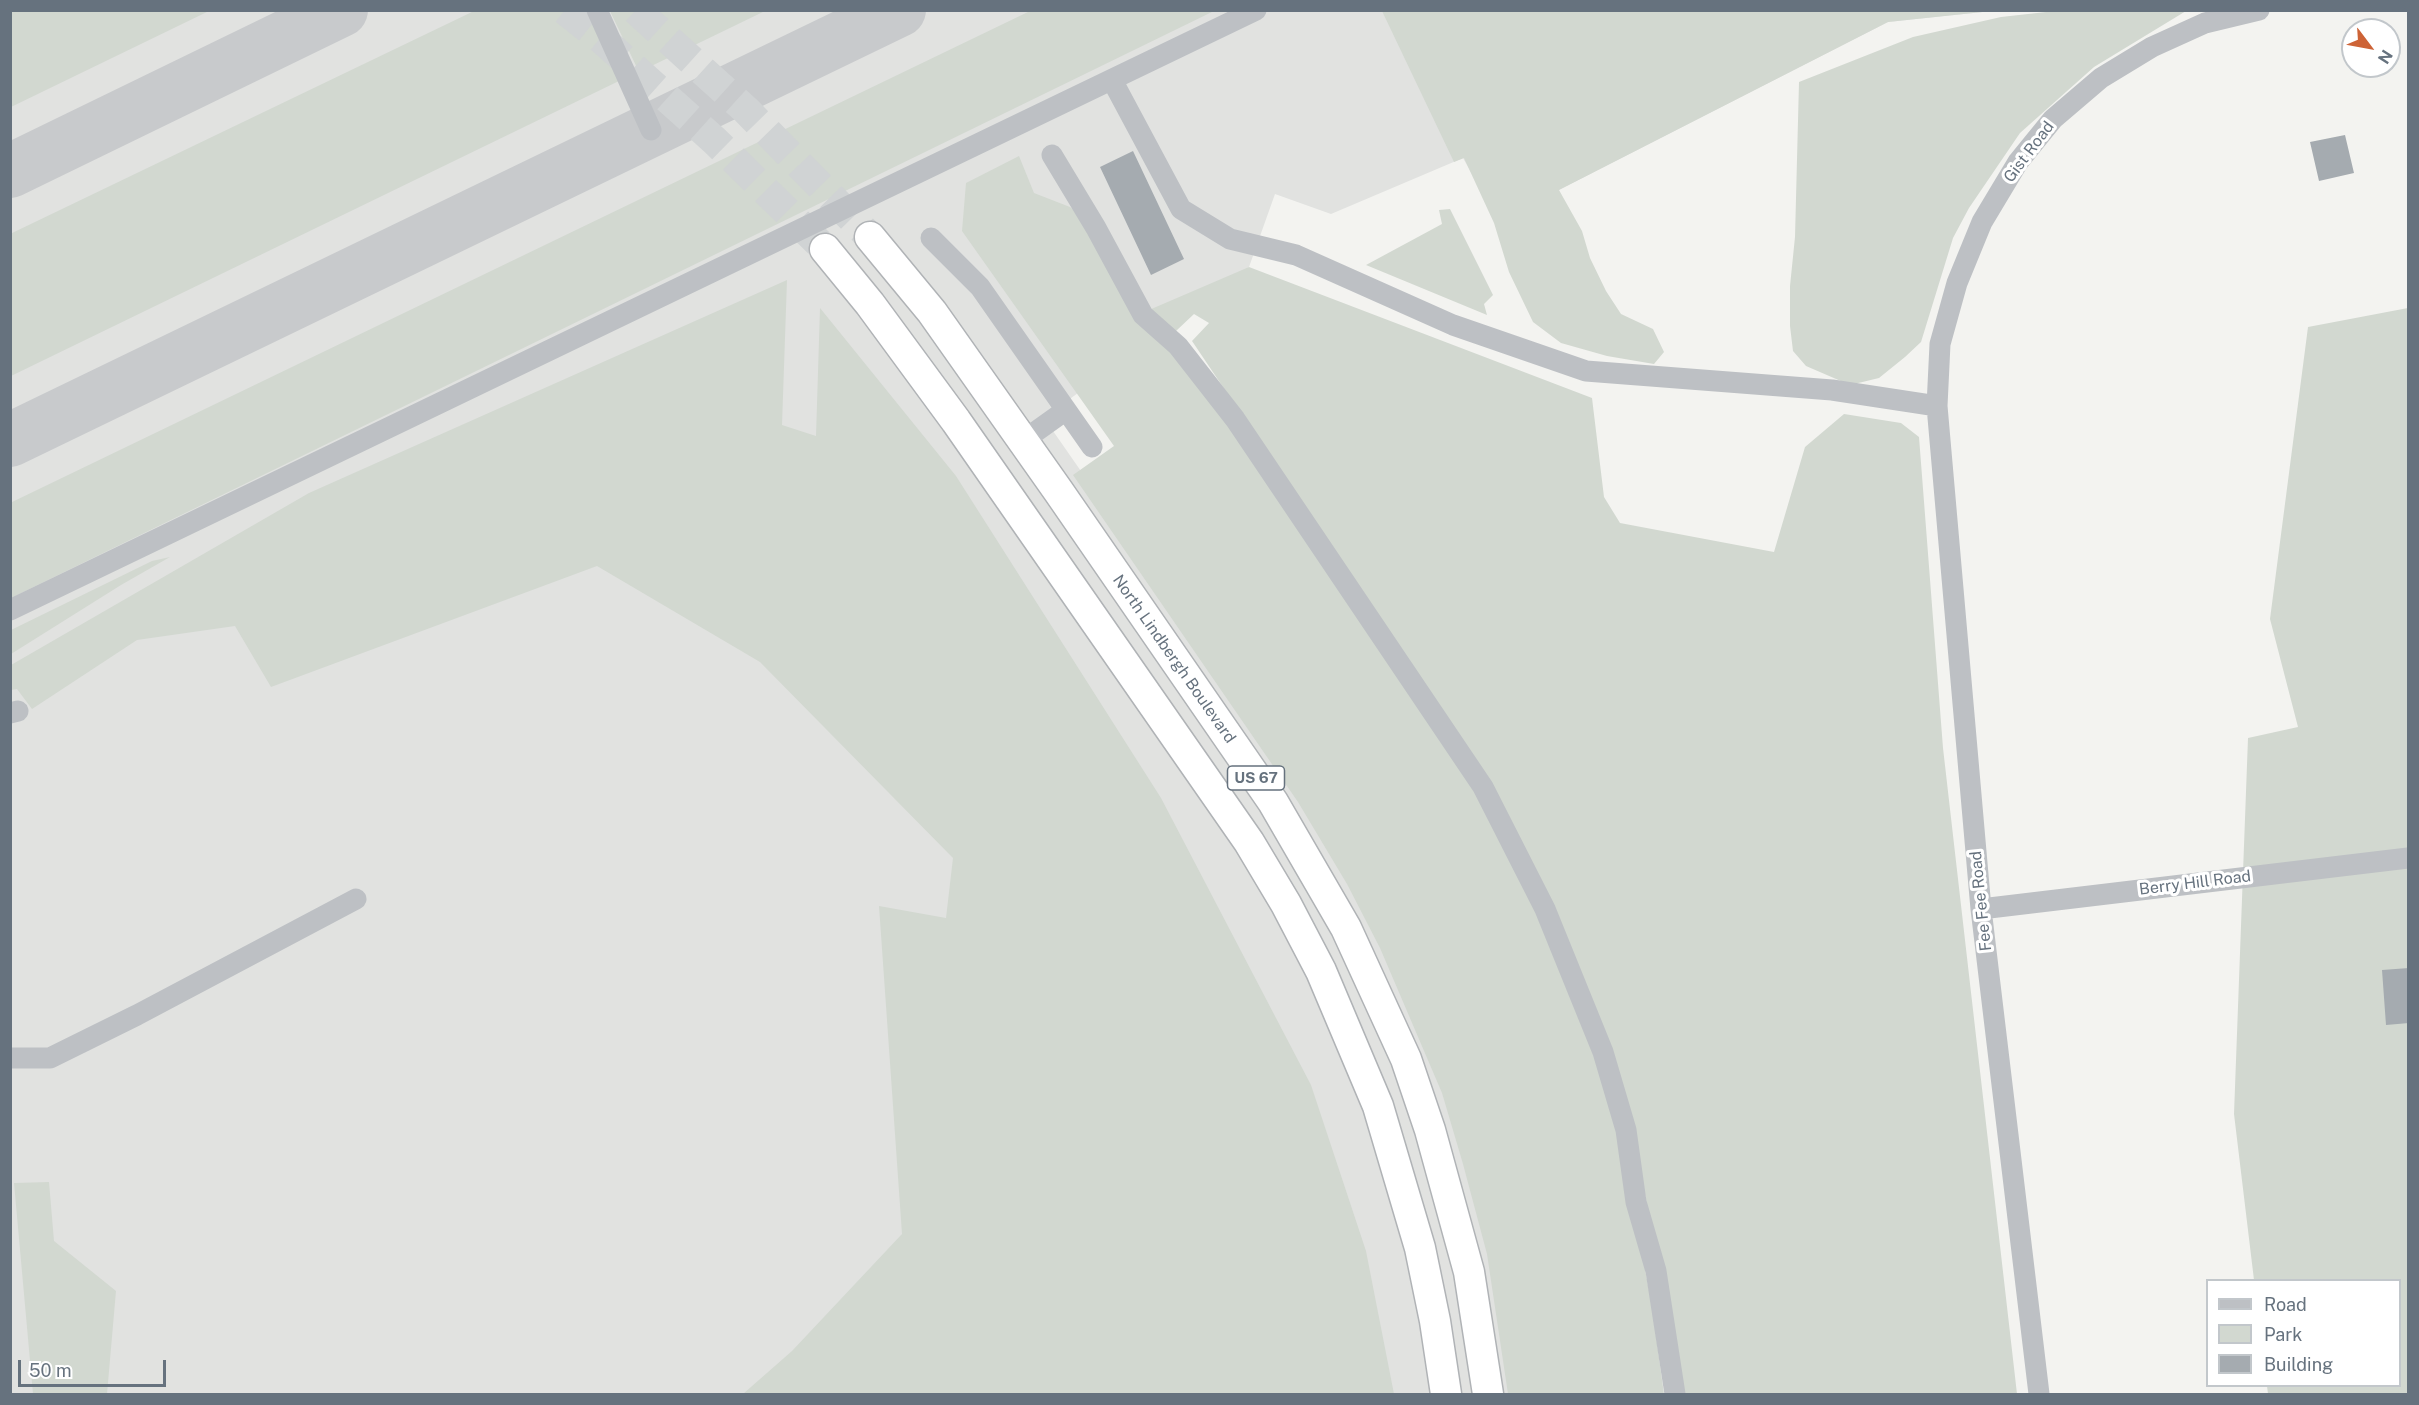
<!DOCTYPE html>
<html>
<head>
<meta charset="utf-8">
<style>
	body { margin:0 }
	#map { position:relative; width:2419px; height:1405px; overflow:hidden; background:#f3f3f0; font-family:"Public Sans",sans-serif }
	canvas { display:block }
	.frame { position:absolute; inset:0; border:12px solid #66727e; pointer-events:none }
	.legend { position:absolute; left:2206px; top:1279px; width:195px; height:108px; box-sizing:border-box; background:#fff; border:2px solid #c2c7cb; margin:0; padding:8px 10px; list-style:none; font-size:18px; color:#66727e }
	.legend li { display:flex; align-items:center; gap:12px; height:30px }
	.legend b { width:30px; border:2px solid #c2c7cb }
	.north { position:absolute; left:2341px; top:18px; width:60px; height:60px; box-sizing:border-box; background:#fff; border:2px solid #c2c7cb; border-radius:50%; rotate:122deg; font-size:16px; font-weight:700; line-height:24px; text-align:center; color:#66727e }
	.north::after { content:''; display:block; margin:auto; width:21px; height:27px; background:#cd6336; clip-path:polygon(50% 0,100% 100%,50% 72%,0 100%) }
	.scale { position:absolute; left:18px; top:1360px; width:148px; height:27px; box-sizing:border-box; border:3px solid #66727e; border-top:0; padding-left:8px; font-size:18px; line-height:21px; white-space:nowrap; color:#66727e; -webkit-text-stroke:4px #fff; paint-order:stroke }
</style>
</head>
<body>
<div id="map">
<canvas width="2419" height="1405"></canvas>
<div class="frame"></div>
<ul class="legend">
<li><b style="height:8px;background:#bdc0c4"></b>Road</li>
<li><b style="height:16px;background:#d2d8d0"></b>Park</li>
<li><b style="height:16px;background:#a5abb0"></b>Building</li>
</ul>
<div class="north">N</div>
<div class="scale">50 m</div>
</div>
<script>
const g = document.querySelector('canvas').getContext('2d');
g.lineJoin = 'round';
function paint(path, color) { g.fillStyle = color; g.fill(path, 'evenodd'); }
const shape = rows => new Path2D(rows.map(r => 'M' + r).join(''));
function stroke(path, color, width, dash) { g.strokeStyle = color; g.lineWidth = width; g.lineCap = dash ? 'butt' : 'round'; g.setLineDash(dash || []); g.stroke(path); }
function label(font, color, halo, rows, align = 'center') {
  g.font = font + ' "Public Sans",sans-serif'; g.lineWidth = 6; g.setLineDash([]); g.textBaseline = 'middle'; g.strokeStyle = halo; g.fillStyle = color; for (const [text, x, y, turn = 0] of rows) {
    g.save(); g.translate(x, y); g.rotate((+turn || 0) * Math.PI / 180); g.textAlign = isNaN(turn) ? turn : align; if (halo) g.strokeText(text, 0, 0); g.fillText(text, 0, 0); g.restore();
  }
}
paint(shape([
	[10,11,1992,11,1888,22,1498,221,1463,158,1331,214,1275,194,1249,267,1044,418,1259,727,1434,1029,1500,1256,1516,1394,11,1394]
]), '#e1e2e0');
paint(shape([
	[11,10,209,10,209,11,11,107],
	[2064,10,2186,11,2094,67,2020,133,1969,208,1953,238,1921,342,1905,357,1879,378,1850,385,1806,366,1793,351,1790,326,1790,286,1795,237,1799,82,1913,37,2001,17],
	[474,11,587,11,621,80,11,376,10,234],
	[610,11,765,11,639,72],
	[1030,11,1214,11,11,598,10,503],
	[1382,11,1992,11,1888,22,1559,190,1582,231,1590,258,1606,291,1621,314,1653,329,1664,352,1654,364,1607,356,1561,343,1533,322,1509,272,1494,223,1464,158,1454,162],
	[1019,156,1034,193,1070,207,1089,224,1456,757,1517,867,1580,1008,1618,1121,1652,1307,1664,1394,1508,1394,1487,1254,1463,1164,1442,1093,1380,948,1347,884,1298,802,1073,475,1114,446,962,231,966,183],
	[1450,209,1493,295,1484,304,1487,315,1366,265,1442,224,1439,210],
	[1249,267,1592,398,1604,497,1620,523,1774,552,1805,447,1844,414,1901,423,1919,437,1943,748,2017,1394,1681,1394,1635,1139,1588,990,1392,638,1192,341,1209,323,1194,314,1176,331,1149,310],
	[787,280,782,425,816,436,820,308,956,476,1161,798,1311,1085,1366,1251,1394,1394,743,1394,792,1351,902,1234,879,906,946,918,953,858,760,662,597,566,271,687,235,626,137,640,32,709,17,689,11,690,11,665,309,493],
	[2408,308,2408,1394,2268,1394,2267,1386,2400,1386,2400,1280,2254,1280,2234,1114,2248,738,2298,727,2270,619,2308,327],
	[170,557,121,585,11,654,11,630,152,561],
	[49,1182,54,1241,116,1291,107,1394,33,1394,14,1183]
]), '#d2d8d0');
stroke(shape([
	[10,171,341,10],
	[10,440,899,10]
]), '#c8cacc', 54);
paint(shape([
	[2345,135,2354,173,2319,181,2310,142],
	[1133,151,1184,259,1151,275,1100,167],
	[2409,968,2409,1023,2386,1025,2382,970]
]), '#a5abb0');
stroke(shape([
	[565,10,605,42,715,141,825,249],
	[636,10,746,110,870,237]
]), '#d0d3d4', 30, [30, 15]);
const highway = shape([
	[870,237,932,312,1059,492,1273,802,1346,928,1406,1059,1430,1130,1469,1272,1488,1394],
	[825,249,870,304,956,421,1249,842,1286,904,1321,971,1378,1106,1420,1248,1435,1321,1446,1394]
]);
stroke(highway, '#b0b3b6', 33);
stroke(shape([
	[597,10,651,130],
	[1112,80,1181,209,1230,239,1296,255,1453,325,1586,371,1832,390,1937,406],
	[1052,155,1096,228,1143,315,1178,346,1235,419,1483,787,1545,909,1603,1052,1626,1130,1636,1202,1656,1271,1675,1394],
	[931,238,980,287,1092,447],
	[1024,440,1066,410],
	[10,610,1256,10],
	[10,713,18,711],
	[1981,909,2408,858],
	[10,1058,50,1058,137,1015,356,899],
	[2039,1394,1981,909,1937,406,1940,344,1957,283,1982,222,2018,162,2053,119,2101,78,2152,47,2205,23,2259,10]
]), '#bdc0c4', 21);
stroke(highway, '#fff', 30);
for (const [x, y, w] of [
	[1256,778,57]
]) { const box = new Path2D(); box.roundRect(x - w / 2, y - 12, w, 24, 4.5); g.fillStyle = '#fff'; g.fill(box); stroke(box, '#66727e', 1.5); }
label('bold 15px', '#66727e', null, [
	["US 67",1256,778]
]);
label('16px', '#66727e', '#fff', [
	["Gist Road",2029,152,-53],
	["North Lindbergh Boulevard",1174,659,55],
	["Berry Hill Road",2195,883,-7],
	["Fee Fee Road",1981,901,-96]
]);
</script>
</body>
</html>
